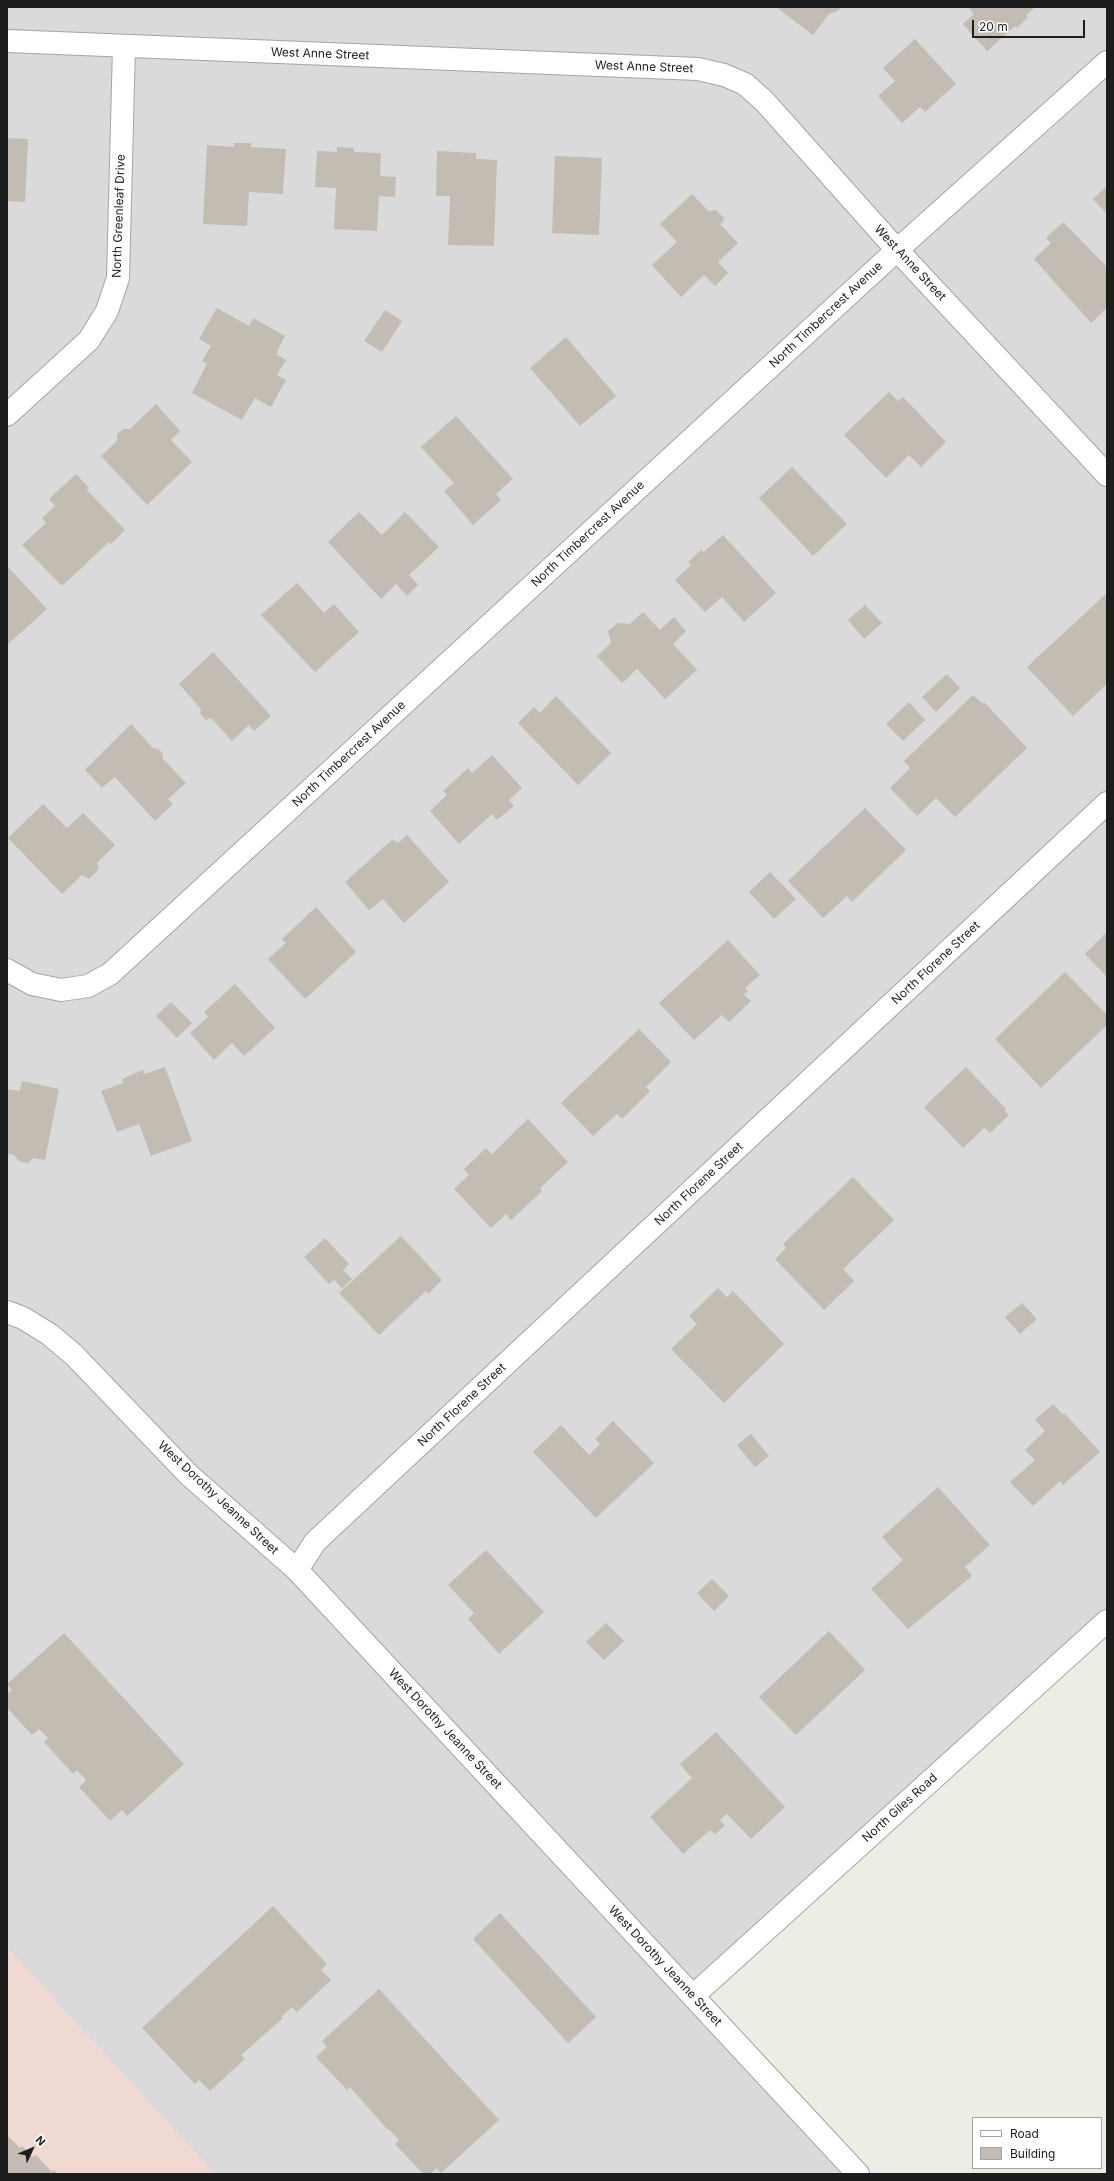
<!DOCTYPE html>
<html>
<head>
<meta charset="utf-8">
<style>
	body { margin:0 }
	#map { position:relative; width:1114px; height:2181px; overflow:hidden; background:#eeede3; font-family:Inter,sans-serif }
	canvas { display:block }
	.frame { position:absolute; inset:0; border:8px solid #1d1d1d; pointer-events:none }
	.legend { position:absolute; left:972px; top:2117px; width:130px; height:52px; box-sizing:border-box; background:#fff; border:1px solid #a5a5a5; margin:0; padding:5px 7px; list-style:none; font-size:12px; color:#1d1d1d }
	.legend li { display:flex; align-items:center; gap:8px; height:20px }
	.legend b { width:20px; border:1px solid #a5a5a5 }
	.north { position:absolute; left:12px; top:2129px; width:40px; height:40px; -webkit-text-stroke:3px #fff; paint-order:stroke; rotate:46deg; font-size:11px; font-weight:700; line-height:16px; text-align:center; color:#1d1d1d }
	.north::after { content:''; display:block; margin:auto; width:14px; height:18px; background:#1d1d1d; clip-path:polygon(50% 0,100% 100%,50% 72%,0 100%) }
	.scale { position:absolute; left:972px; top:20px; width:113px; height:18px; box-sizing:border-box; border:2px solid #1d1d1d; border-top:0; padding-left:5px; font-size:12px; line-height:14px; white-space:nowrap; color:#1d1d1d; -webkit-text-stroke:3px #fff; paint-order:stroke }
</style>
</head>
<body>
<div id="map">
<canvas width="1114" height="2181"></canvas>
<div class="frame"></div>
<ul class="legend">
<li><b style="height:5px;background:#fff"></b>Road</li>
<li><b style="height:11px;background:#c3bcb3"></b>Building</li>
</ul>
<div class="north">N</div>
<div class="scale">20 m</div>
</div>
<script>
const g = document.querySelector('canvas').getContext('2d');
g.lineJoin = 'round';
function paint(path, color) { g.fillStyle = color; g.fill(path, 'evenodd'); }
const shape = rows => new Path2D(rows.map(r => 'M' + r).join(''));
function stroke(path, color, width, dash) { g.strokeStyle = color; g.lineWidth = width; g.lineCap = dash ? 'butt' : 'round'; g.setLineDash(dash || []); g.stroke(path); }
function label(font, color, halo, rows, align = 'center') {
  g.font = font + ' Inter,sans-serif'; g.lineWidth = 4; g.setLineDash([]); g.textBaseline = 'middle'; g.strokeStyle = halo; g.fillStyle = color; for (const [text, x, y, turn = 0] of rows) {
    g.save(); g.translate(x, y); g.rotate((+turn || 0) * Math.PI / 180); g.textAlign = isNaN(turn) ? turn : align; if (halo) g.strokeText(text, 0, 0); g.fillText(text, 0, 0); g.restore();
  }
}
paint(shape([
	[7,7,1107,7,1107,1621,693,1996,858,2174,215,2174,7,1948]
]), '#dbdada');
paint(shape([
	[7,1948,215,2174,7,2174]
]), '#efd9d2');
paint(shape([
	[776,7,841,7,838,11,829,14,813,35],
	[968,7,1033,7,1034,8,1026,15,1028,17,1017,28,1015,26,987,51,963,24,974,14],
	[915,39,956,84,925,112,920,107,902,123,878,96,895,81,883,68],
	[7,138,28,139,25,202,7,201],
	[234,143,251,143,251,147,286,149,283,194,249,192,247,226,203,224,207,145,234,147],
	[337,147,354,148,354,152,381,153,380,176,396,177,395,197,379,196,377,231,334,229,336,188,315,187,317,151,337,152],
	[437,151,476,153,476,159,497,160,494,246,448,245,450,196,436,196],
	[555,156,602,158,599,235,552,233],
	[1107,186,1107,214,1093,199],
	[692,194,708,211,716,210,724,218,723,222,720,224,738,243,718,262,728,273,715,286,704,275,681,297,652,265,677,242,660,224],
	[1063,222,1107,267,1107,308,1091,323,1034,259,1051,243,1046,238],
	[217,308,249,326,253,318,285,336,276,354,286,360,277,375,286,380,271,407,255,398,242,420,192,393,207,364,202,361,211,346,199,339],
	[385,310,402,321,382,352,364,341],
	[566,337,616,396,580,426,530,368],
	[889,392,898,401,903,397,946,442,921,467,909,455,886,478,844,435],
	[156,404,180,431,171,440,192,462,147,505,101,456,117,441,117,434,124,429,130,429],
	[456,416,513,479,496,494,501,500,473,525,444,491,454,483,421,447],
	[792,467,847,524,813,556,759,498],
	[76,474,89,488,87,490,125,530,111,544,109,542,62,586,22,545,46,523,42,518,55,506,49,499],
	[359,512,382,535,405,512,439,547,409,575,418,585,407,596,396,584,381,599,328,542],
	[723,535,776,593,744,622,722,597,705,612,675,580,691,565,688,562,701,550,704,552],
	[7,566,47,609,7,645],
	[297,583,324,613,334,604,359,632,315,672,261,615],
	[1107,593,1107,684,1073,716,1027,667],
	[865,605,882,623,864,639,848,620],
	[643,612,660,630,674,617,686,631,673,644,697,670,665,699,637,669,622,683,597,656,611,643,608,631,618,623,630,624],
	[213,652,271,716,254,731,249,725,232,741,211,718,206,720,200,713,201,709,179,684],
	[947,674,960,688,936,712,922,697],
	[973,695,983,704,984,702,1027,748,955,817,936,798,917,816,890,788,910,768,904,761],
	[556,696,611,753,578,785,518,723,534,707,540,713],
	[909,702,925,720,903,741,886,724],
	[131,724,153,748,158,749,163,754,163,759,186,783,168,799,173,804,155,821,115,777,102,788,85,770],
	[492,755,522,788,509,800,514,806,497,820,492,814,459,844,430,811,447,795,443,791,468,768,472,773],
	[43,804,67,828,83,813,115,845,97,863,99,869,89,879,82,875,62,894,8,838],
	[865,808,906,850,852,902,847,896,823,918,788,881],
	[407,835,449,882,404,923,383,899,369,910,345,882,393,839,398,843],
	[770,872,796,899,774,919,749,892],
	[316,907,356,952,305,999,268,959,286,943,282,939],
	[1107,932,1107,977,1085,954],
	[728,940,760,975,745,988,748,991,744,995,751,1001,729,1022,722,1015,694,1040,659,1003],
	[1065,972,1107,1015,1107,1025,1041,1088,995,1039],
	[235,984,275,1028,244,1056,232,1043,214,1060,190,1033,208,1017,204,1012],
	[171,1002,192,1023,177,1038,156,1016],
	[639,1029,671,1062,646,1087,650,1091,622,1119,617,1114,593,1136,561,1103],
	[165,1067,192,1141,151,1156,139,1124,117,1132,101,1091,123,1083,122,1079,143,1070,145,1074],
	[966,1067,1006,1109,1004,1110,1009,1115,990,1133,984,1128,963,1148,924,1107],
	[22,1081,59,1089,45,1160,33,1158,28,1163,19,1161,14,1155,7,1154,7,1089,20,1091],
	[528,1119,568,1162,540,1188,542,1191,511,1220,506,1214,491,1228,454,1189,469,1175,464,1169,486,1148,492,1154],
	[853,1177,894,1220,843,1269,854,1281,824,1310,775,1259,786,1248,783,1244],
	[401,1236,442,1280,428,1294,426,1291,379,1335,339,1293],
	[325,1238,349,1264,343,1270,352,1279,342,1288,334,1280,329,1284,304,1257],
	[718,1288,727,1297,733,1291,784,1344,724,1403,671,1349,697,1324,689,1316],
	[1022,1303,1037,1319,1020,1334,1005,1317],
	[1053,1404,1063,1415,1064,1413,1100,1452,1063,1485,1060,1481,1033,1506,1010,1482,1035,1460,1025,1450,1045,1431,1035,1420],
	[613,1421,654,1463,596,1518,533,1452,561,1425,589,1455,600,1444,595,1439],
	[751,1434,769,1456,755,1467,737,1445],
	[938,1487,990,1545,965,1567,972,1576,908,1629,871,1589,903,1560,882,1537],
	[486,1550,544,1612,499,1654,468,1619,474,1613,448,1585],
	[712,1579,729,1596,714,1611,697,1593],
	[606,1623,624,1641,604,1660,586,1642],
	[829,1631,865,1670,796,1735,759,1697],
	[64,1633,184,1764,127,1816,122,1810,110,1821,79,1787,86,1780,77,1770,73,1774,44,1742,48,1738,39,1729,32,1735,7,1708,7,1694,12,1690,7,1684],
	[716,1732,785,1807,751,1839,727,1814,720,1820,725,1826,715,1834,710,1830,683,1854,650,1817,692,1778,680,1764],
	[273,1906,327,1964,321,1970,331,1980,297,2012,292,2007,281,2017,283,2018,241,2055,245,2059,210,2091,199,2080,195,2084,142,2028],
	[500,1913,596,2017,568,2043,473,1939],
	[379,1989,499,2120,441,2173,437,2168,430,2174,423,2174,395,2144,399,2140,389,2129,388,2130,350,2087,347,2090,316,2057,327,2047,322,2041],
	[7,2135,20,2148,22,2146,33,2157,36,2155,52,2172,54,2170,58,2174,7,2174]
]), '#c3bcb3');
const street = shape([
	[7,41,698,69,724,75,745,84,765,102,897,250,1107,475],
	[7,415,89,340,107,311,118,278,124,46],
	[7,970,32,984,61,990,88,986,110,974,897,250,1107,62],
	[7,1312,23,1318,49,1334,74,1355,189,1475,297,1570,858,2174],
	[297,1570,315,1542,1107,803],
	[693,1996,1107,1621]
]);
stroke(street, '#a4a4a4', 24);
stroke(street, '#fff', 22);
label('12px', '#1d1d1d', '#fff', [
	["West Anne Street",320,54,2],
	["West Anne Street",644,67,2],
	["North Greenleaf Drive",119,216,-88],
	["West Anne Street",910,263,47],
	["North Timbercrest Avenue",826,315,-43],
	["North Timbercrest Avenue",588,534,-43],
	["North Timbercrest Avenue",349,754,-43],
	["North Florene Street",936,963,-43],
	["North Florene Street",699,1184,-43],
	["North Florene Street",462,1405,-43],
	["West Dorothy Jeanne Street",218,1498,43],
	["West Dorothy Jeanne Street",445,1729,47],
	["North Giles Road",900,1808,-42],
	["West Dorothy Jeanne Street",665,1966,47]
]);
</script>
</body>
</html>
